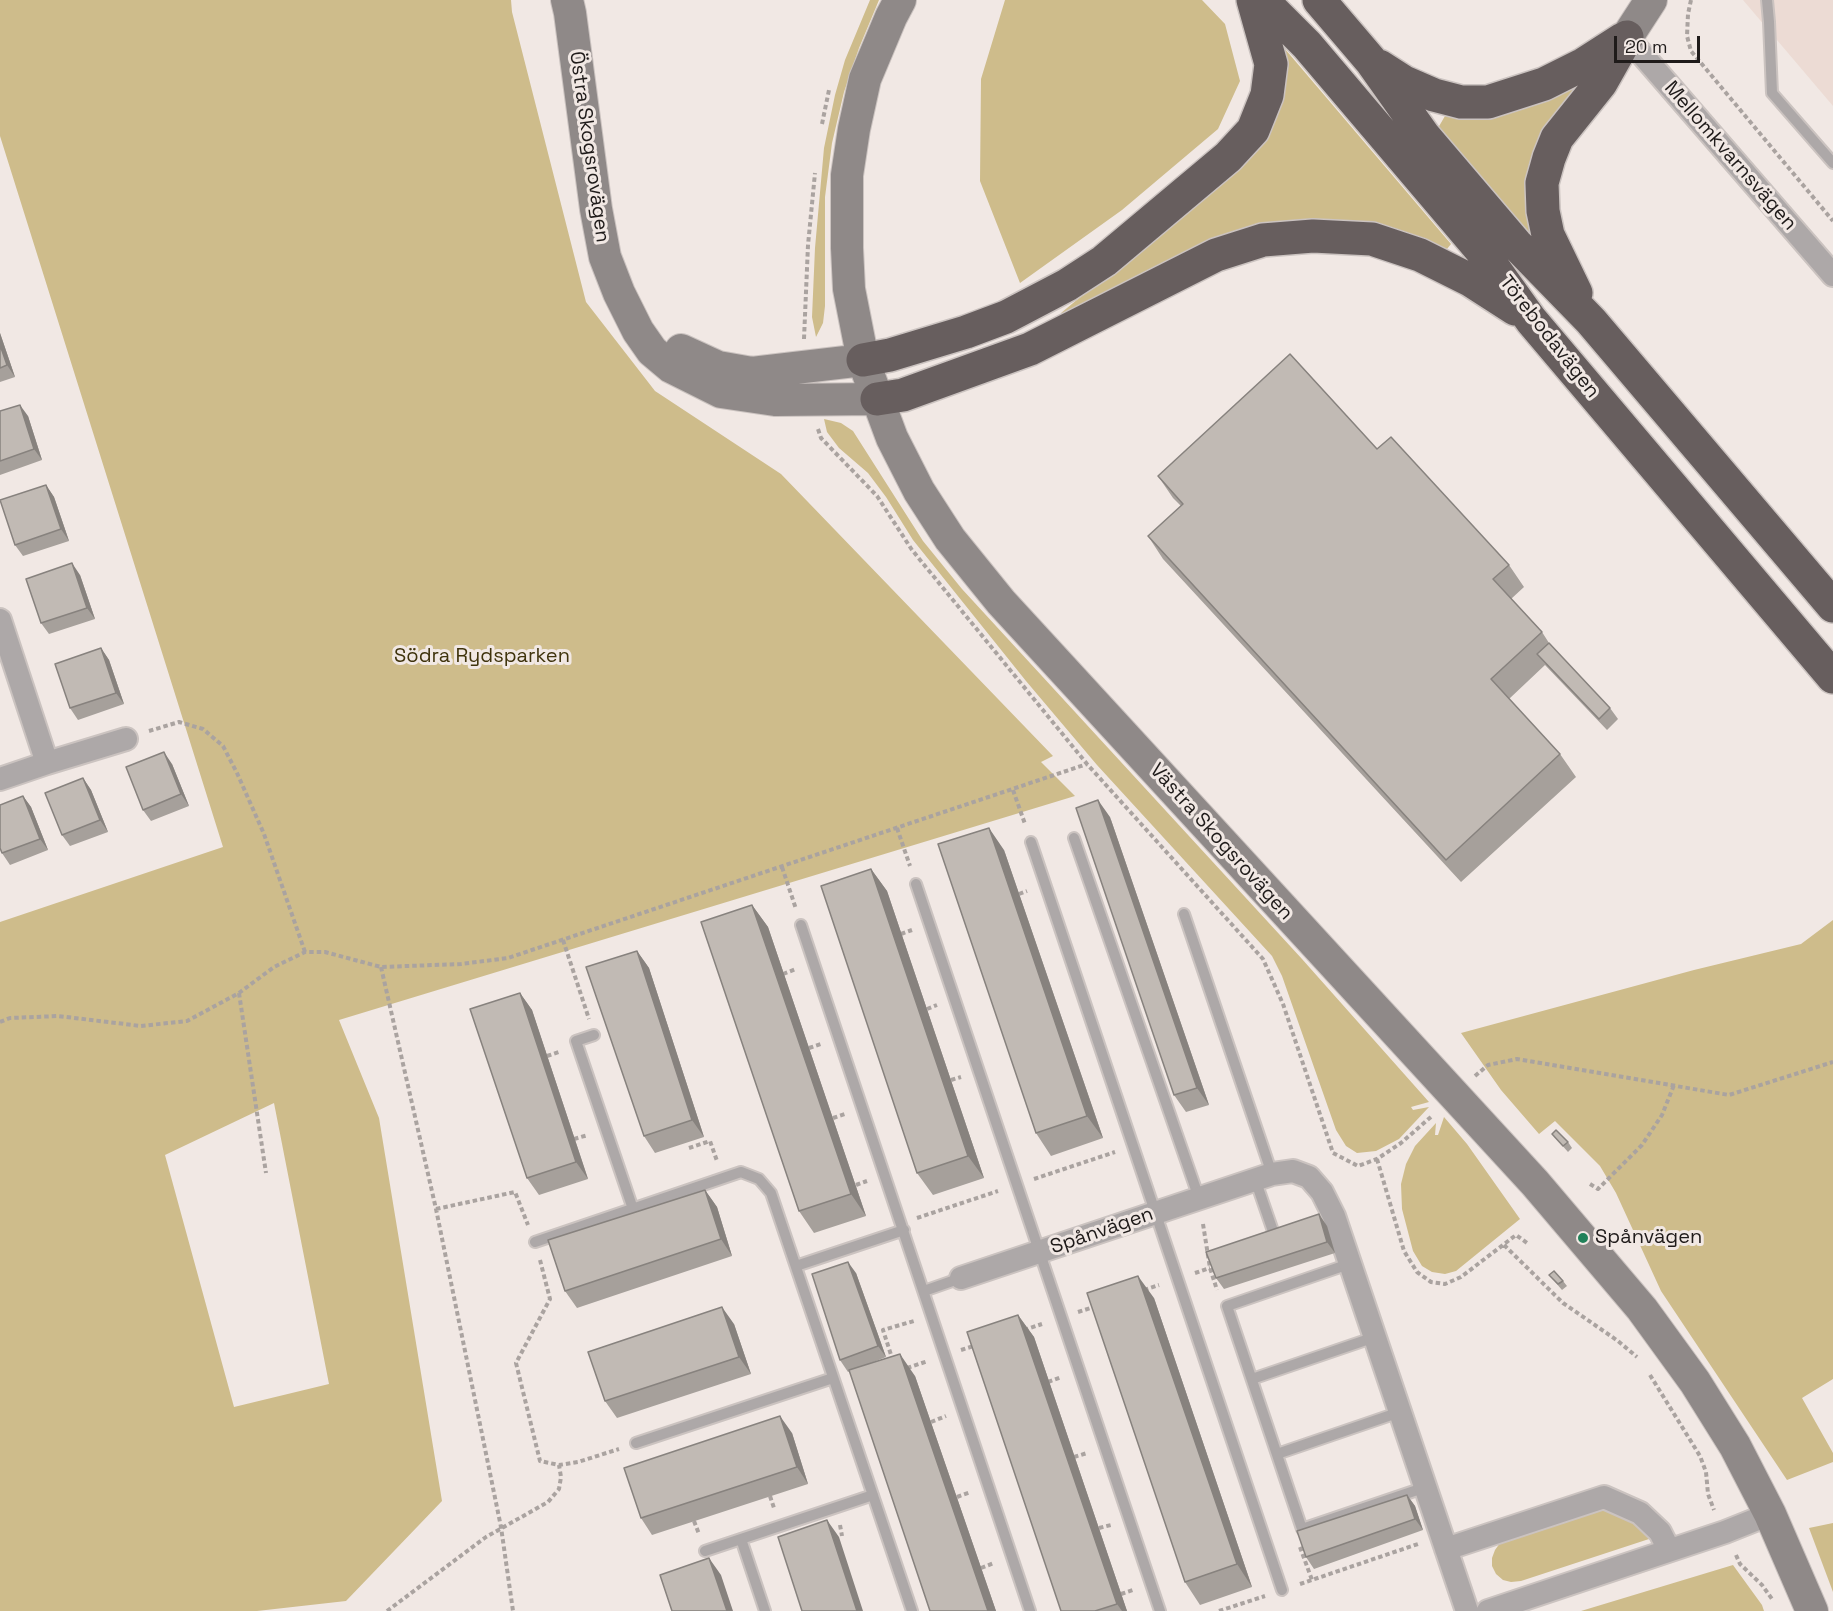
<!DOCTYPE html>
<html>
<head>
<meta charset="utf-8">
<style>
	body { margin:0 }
	#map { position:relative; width:1833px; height:1611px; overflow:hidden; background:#f1e8e4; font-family:"Space Grotesk",sans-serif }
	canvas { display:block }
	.scale { position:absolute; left:1614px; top:36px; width:86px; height:27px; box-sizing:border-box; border:3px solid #1f1b1a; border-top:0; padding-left:8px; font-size:18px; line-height:21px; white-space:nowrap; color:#1f1b1a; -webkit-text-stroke:4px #f1e8e4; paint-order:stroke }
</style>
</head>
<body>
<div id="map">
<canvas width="1833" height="1611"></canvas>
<div class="scale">20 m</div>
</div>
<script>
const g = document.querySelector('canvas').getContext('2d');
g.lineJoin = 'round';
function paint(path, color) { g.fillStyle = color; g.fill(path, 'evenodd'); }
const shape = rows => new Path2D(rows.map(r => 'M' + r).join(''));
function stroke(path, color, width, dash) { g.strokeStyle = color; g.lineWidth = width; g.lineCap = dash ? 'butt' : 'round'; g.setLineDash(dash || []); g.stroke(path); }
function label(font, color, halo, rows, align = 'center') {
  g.font = font + ' "Space Grotesk",sans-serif'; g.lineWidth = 6; g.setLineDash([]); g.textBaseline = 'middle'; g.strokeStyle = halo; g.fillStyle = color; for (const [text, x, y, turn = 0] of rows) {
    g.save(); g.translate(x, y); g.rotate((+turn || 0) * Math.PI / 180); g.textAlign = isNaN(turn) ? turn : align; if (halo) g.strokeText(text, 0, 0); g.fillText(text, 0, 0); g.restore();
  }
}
paint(shape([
	[1743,0,1833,0,1833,106]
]), '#ecdbd4');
paint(shape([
	[0,0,511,0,512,12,586,302,655,391,781,474,1053,756,1041,762,1075,796,339,1020,379,1118,442,1501,346,1601,257,1611,0,1611,0,922,223,847,0,136],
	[274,1103,329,1384,234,1407,165,1155],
	[870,0,879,0,859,48,844,92,832,143,825,197,825,306,823,323,816,337,812,317,815,248,824,148,835,95,845,60],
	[1005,0,1202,0,1225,24,1240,81,1218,129,1122,210,1020,283,980,181,981,79],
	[1285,49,1451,244,1447,249,1418,237,1358,225,1064,320,1061,313,1181,214],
	[1581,79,1530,232,1527,233,1438,128,1445,116,1461,118],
	[824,419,841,423,853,431,923,541,962,589,1302,959,1429,1102,1411,1107,1413,1110,1429,1107,1399,1139,1376,1151,1357,1153,1346,1146,1336,1130,1282,976,1272,956,1097,765,1026,681,913,540,886,497,868,473,839,448,827,432],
	[1833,920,1833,1379,1802,1398,1833,1453,1833,1462,1787,1480,1661,1291,1616,1193,1600,1166,1555,1121,1539,1134,1501,1090,1461,1033,1694,970,1801,944],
	[1444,1117,1467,1144,1520,1219,1456,1271,1445,1274,1432,1272,1422,1266,1413,1251,1402,1209,1401,1184,1406,1164,1415,1146,1436,1123,1435,1135,1438,1135],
	[1603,1509,1622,1512,1642,1527,1649,1539,1521,1581,1511,1582,1503,1580,1496,1574,1492,1566,1492,1558,1495,1550,1500,1543],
	[1833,1523,1833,1592,1809,1528],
	[1733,1565,1762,1605,1764,1611,1581,1611]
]), '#cebc8b');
const lane = shape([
	[1767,0,1769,22,1772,93,1833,163],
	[1074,838,1199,1198],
	[1031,842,1282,1590],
	[916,884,1160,1611],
	[1184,914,1272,1174],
	[801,925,1030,1611],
	[594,1035,576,1041,633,1209],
	[1255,1179,1274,1234],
	[535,1242,741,1172,759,1179,771,1193,912,1611],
	[1349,1264,1227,1306,1302,1529,1426,1487],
	[796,1266,904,1230],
	[924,1291,961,1278],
	[1252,1379,1375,1337],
	[636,1443,833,1378],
	[1277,1454,1400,1412],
	[741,1539,765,1611],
	[705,1551,873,1495]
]);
const street = shape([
	[1627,37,1833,275],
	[0,620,47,763,0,779],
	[47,763,126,739],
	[961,1278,1272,1174,1293,1171,1309,1177,1322,1192,1334,1216,1467,1611],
	[1446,1549,1604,1497,1640,1513,1660,1532,1669,1550],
	[1488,1611,1725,1532,1770,1514]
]);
const secondary = shape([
	[567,0,570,13,596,209,605,257,619,293,638,331,652,351,671,367,721,392,775,400,877,399],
	[900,0,891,17,865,79,854,129,847,175,847,248,849,289,863,360,892,438,919,491,950,539,1001,602,1535,1183,1642,1309,1695,1382,1735,1446,1770,1514,1812,1611],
	[1627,37,1651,0],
	[681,350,718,367,752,373,863,360]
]);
const highway = shape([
	[1262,0,1307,45,1481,250,1531,320,1833,677],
	[1319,0,1371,61,1424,136,1516,244,1591,321,1833,606],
	[1379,66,1404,82,1434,95,1461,102,1488,102,1544,84,1584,64,1623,39],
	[1576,293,1548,235,1543,211,1542,183,1549,158,1557,138,1601,83,1627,37],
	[863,360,890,355,966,332,1006,317,1067,285,1104,261,1228,157,1253,130,1267,95,1271,64,1253,0],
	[877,399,903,395,1030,349,1216,255,1263,240,1313,236,1372,239,1420,255,1470,280,1515,309]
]);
stroke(lane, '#cbc3c0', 14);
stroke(street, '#cbc3c0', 26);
stroke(secondary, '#cbc3c0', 34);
stroke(highway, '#cbc3c0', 36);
stroke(shape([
	[1691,0,1688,14,1687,36,1691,51,1833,221],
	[822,124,829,90],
	[804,339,808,245,815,173],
	[818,429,821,438,877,496,912,550,1087,764,1263,959,1283,1004,1333,1153,1358,1166,1377,1159,1401,1143,1432,1116],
	[149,731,179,722,203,729,223,746,237,773,264,834,305,952],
	[1013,790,1025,824],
	[897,828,910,866],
	[782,867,796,909],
	[1019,894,1027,891],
	[901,934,912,930],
	[563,940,589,1019],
	[381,967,436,1209,501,1527,513,1611],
	[783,974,796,969],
	[239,993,266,1173],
	[927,1009,937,1005],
	[0,1022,10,1018,58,1016,141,1026,187,1021,239,993,274,967,305,952,325,952,381,967,461,964,508,958,1087,764],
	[809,1048,821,1044],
	[547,1056,559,1052],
	[1475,1076,1488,1065,1517,1059,1729,1095,1833,1062],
	[951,1080,961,1077],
	[833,1118,845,1114],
	[574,1139,588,1135],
	[689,1148,710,1141,717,1161],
	[1377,1159,1404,1251,1417,1272,1431,1282,1445,1284,1461,1277,1516,1235,1527,1243],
	[1034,1179,1115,1152],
	[1590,1184,1598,1189,1642,1145,1662,1115,1674,1085],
	[856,1185,867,1181],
	[436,1209,515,1192,528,1225],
	[917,1218,998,1191],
	[1203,1224,1210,1268,1217,1290],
	[1504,1245,1563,1303,1618,1341,1637,1357],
	[540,1260,550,1299,516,1363,540,1461,559,1465,578,1462,619,1449],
	[1195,1273,1210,1268],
	[1144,1290,1159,1285],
	[1078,1312,1097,1306],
	[1024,1330,1042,1324],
	[961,1350,977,1345],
	[893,1361,883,1330,914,1321],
	[907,1368,928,1361],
	[1650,1375,1700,1456,1706,1472,1708,1494,1714,1510],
	[1048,1382,1062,1377],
	[931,1422,946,1416],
	[1074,1457,1087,1453],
	[770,1496,774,1508],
	[957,1497,971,1492],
	[694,1521,699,1534],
	[840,1525,842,1536],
	[1099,1528,1111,1525],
	[1300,1547,1312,1580],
	[1736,1555,1740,1564,1762,1585,1772,1599],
	[981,1568,994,1563],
	[1300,1584,1418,1544],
	[1121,1594,1133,1590],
	[387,1611,486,1537,548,1502,559,1489,561,1477,559,1465],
	[1219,1611,1265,1596]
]), '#aaa3a0', 4, [4.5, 3]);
stroke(lane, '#ada8a8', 10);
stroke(street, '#ada8a8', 22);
stroke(secondary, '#8f8988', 32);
stroke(highway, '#675e5e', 33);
paint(shape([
	[0,333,15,377,0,382],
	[0,411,28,416,42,460,0,475],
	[1377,449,1509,565,1524,587,1511,599,1542,632,1549,643,1610,708,1618,719,1607,730,1545,665,1509,699,1560,754,1576,777,1461,882,1163,559,1148,536,1181,506,1173,498,1158,476],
	[46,485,54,497,69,541,23,556,15,545],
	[80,575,95,619,49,634,41,623],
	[101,648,109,660,124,704,78,720,70,708],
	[172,764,189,806,151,821,143,810],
	[83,778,91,790,108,832,70,846,62,835],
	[23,796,31,807,48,850,10,865,2,853],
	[1110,817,1209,1105,1186,1112,1174,1095],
	[1004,850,1103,1138,1051,1156,1036,1133],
	[871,869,887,891,984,1178,933,1195,917,1173],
	[752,905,768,927,866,1216,814,1233,799,1211],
	[637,951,649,968,704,1137,655,1153,644,1136],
	[520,993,532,1010,588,1179,539,1195,527,1178],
	[1552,1134,1568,1142,1572,1148,1568,1152],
	[705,1190,717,1207,732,1256,577,1308,565,1291],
	[1327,1226,1335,1253,1224,1289,1216,1278],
	[856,1273,886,1357,871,1363,915,1376,996,1611,930,1611,850,1371,848,1372,840,1360],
	[1549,1275,1563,1281,1567,1286,1562,1290],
	[1154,1298,1252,1587,1200,1605,1185,1582],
	[1018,1315,1034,1337,1127,1611,1061,1611],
	[734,1324,751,1374,617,1418,605,1401],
	[792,1433,808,1484,652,1535,641,1518],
	[1407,1495,1415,1506,1423,1530,1314,1569,1306,1557]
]), '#a6a09b');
paint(shape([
	[0,333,15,377,7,365,0,345],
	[20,405,28,416,42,460,34,449],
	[46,485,54,497,69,541,61,529],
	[72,563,80,575,95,619,87,608],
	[101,648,109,660,124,704,116,693],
	[164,752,172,764,189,806,181,794],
	[83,778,91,790,108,832,100,820],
	[23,796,31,807,48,850,40,839],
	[1098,800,1110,817,1209,1105,1197,1088],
	[989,828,1004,850,1103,1138,1087,1116],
	[871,869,887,891,984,1178,968,1156],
	[752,905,768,927,866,1216,851,1194],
	[637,951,649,968,704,1137,692,1120],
	[520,993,532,1010,588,1179,576,1162],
	[705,1190,717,1207,732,1256,721,1239],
	[1319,1214,1327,1226,1335,1253,1327,1242],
	[848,1262,856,1273,886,1357,878,1346],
	[1138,1276,1154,1298,1252,1587,1237,1564],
	[722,1307,734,1324,751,1374,739,1357],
	[1018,1315,1034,1337,1127,1611,1122,1611,1117,1604],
	[900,1354,915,1376,996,1611,988,1611],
	[780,1416,792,1433,808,1484,797,1467],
	[1407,1495,1415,1506,1423,1530,1415,1519],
	[827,1520,839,1537,863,1611,857,1611],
	[709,1558,721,1575,733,1611,727,1611]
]), '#87827e');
const building = shape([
	[0,345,7,365,0,368,0,345],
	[1290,354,1377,449,1391,437,1509,565,1493,579,1542,632,1491,679,1560,754,1446,860,1148,536,1183,504,1158,476,1290,354],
	[20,405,34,449,0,461,0,411,20,405],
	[46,485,61,529,15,545,0,500,46,485],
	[72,563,87,608,41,623,26,579,72,563],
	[1549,643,1610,708,1599,719,1537,654,1549,643],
	[101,648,116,693,70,708,55,664,101,648],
	[164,752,181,794,143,810,126,767,164,752],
	[83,778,100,820,62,835,45,793,83,778],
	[23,796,40,839,2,853,0,848,0,805,23,796],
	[1098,800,1197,1088,1174,1095,1076,808,1098,800],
	[989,828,1087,1116,1036,1133,938,844,989,828],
	[871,869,968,1156,917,1173,821,886,871,869],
	[752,905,851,1194,799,1211,701,922,752,905],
	[637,951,692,1120,644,1136,586,967,637,951],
	[520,993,576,1162,527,1178,470,1009,520,993],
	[1556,1130,1568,1142,1563,1146,1552,1134,1556,1130],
	[705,1190,721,1239,565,1291,548,1240,705,1190],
	[1319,1214,1327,1242,1216,1278,1206,1252,1319,1214],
	[848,1262,878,1346,840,1360,812,1274,848,1262],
	[1554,1271,1563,1281,1558,1284,1549,1275,1554,1271],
	[1138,1276,1237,1564,1185,1582,1087,1293,1138,1276],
	[722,1307,739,1357,605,1401,588,1352,722,1307],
	[1018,1315,1117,1604,1095,1611,1061,1611,967,1332,1018,1315],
	[900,1354,988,1611,930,1611,849,1370,900,1354],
	[780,1416,797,1467,641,1518,624,1468,780,1416],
	[1407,1495,1415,1519,1306,1557,1297,1531,1407,1495],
	[827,1520,857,1611,802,1611,778,1537,827,1520],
	[709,1558,727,1611,672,1611,660,1575,709,1558]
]);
paint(building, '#c1bab4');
stroke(building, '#87827e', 1.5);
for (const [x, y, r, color] of [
	[1583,1238,6,"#208159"]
]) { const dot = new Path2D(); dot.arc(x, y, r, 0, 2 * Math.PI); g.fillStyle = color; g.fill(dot); stroke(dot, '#f1e8e4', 2); }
label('20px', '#1f1b1a', '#f1e8e4', [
	["Östra Skogsrovägen",589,147,82],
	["Mellomkvarnsvägen",1730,156,49],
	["Törebodavägen",1549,337,52],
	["Västra Skogsrovägen",1221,842,48],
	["Spånvägen",1102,1231,-19]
]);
label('20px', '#3f330c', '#f1e8e4', [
	["Södra Rydsparken",482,657]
]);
label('20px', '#1f1b1a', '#f1e8e4', [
	["Spånvägen",1595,1238]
], 'left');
</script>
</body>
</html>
